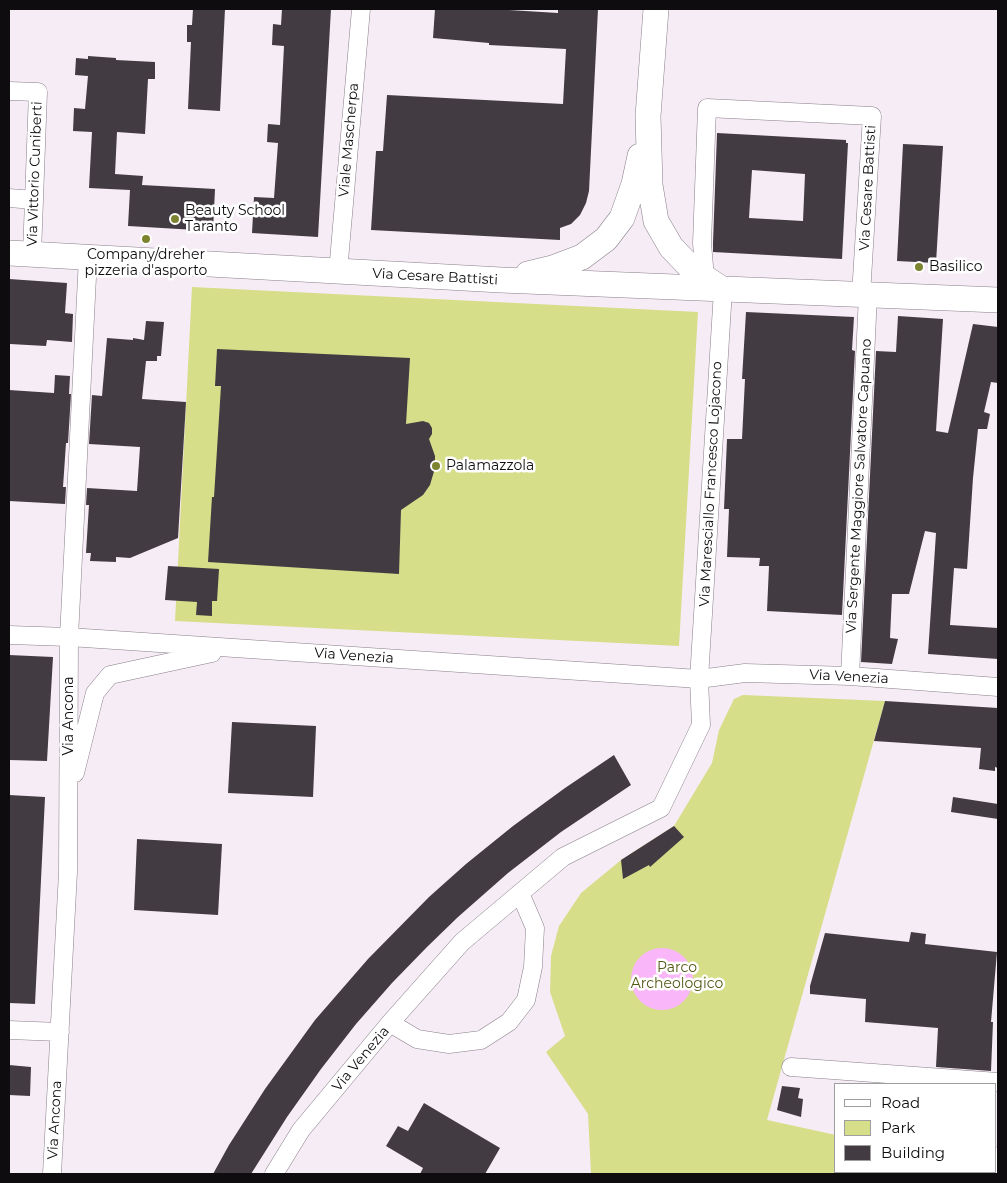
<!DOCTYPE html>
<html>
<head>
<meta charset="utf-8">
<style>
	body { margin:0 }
	#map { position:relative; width:1007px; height:1183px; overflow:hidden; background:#f6ecf5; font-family:Montserrat,sans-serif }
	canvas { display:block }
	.frame { position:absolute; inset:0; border:10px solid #0f0c0f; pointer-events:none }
	.legend { position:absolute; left:834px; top:1083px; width:162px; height:90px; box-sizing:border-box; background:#fff; border:1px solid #9f9e9f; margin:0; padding:6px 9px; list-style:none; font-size:15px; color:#0f0c0f }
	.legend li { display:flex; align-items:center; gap:10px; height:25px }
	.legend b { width:25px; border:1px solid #9f9e9f }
</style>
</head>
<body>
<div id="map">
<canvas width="1007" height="1183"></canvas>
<div class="frame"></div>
<ul class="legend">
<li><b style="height:6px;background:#fff"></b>Road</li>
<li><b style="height:14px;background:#d6de8a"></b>Park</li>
<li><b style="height:14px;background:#423b42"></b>Building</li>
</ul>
</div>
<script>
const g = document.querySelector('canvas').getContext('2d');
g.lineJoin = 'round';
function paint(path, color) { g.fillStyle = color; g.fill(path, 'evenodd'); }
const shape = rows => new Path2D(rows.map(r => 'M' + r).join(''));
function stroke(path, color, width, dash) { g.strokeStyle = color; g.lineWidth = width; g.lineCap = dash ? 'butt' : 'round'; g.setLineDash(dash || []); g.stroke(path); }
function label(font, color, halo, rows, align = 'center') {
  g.font = font + ' Montserrat,sans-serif'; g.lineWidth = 5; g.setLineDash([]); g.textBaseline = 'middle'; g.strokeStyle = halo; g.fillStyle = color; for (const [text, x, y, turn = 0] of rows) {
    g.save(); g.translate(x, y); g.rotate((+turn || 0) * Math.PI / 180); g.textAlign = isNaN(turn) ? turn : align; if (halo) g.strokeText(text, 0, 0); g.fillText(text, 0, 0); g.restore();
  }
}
paint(shape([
	[192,287,698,312,679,646,175,621],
	[743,695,885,701,767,1120,836,1135,836,1172,996,1172,998,1174,591,1174,588,1114,546,1052,565,1036,550,992,551,956,559,926,581,893,621,860,674,826,712,763,719,730,734,699]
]), '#d6de8a');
paint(shape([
	'631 979a31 31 0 1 1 62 0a31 31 0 1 1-62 0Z'
]), '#f9b7f9');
paint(shape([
	[193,9,225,9,220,111,188,109,191,42,187,42,187,25,192,25],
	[282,9,331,9,318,237,252,233,254,197,274,198,278,143,267,142,268,124,280,125,284,46,272,45,273,24,281,25],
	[435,9,510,9,509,10,558,13,558,9,598,9,589,191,586,203,580,215,571,224,560,228,560,240,371,230,376,151,383,151,387,95,563,104,566,49,489,45,489,43,433,38],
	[88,56,116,58,116,60,155,62,155,79,148,79,145,134,117,132,115,174,143,176,142,185,215,189,213,231,128,226,130,190,89,188,92,132,73,131,74,108,85,109,88,76,75,75,76,58,88,59],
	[717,133,846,140,846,143,848,143,842,259,713,252,713,243],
	[752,170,805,174,803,221,749,218],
	[903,144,943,146,936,263,897,261],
	[9,279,67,283,65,313,73,314,72,342,47,340,46,346,10,344,10,341,9,341],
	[746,312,854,317,852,350,855,351,842,615,767,611,769,566,759,566,760,558,727,557,729,509,724,509,727,439,742,439,745,379,742,379],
	[898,316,943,319,936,431,948,433,973,324,998,327,998,383,991,382,984,412,990,414,987,429,978,429,973,478,967,569,954,568,950,625,998,628,998,659,928,654,936,533,925,531,909,594,892,594,890,638,898,639,892,664,861,662,876,351,896,352],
	[146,321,164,322,161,356,157,356,157,361,146,361,142,399,186,402,178,538,130,558,116,557,116,562,90,561,91,553,86,553,89,505,86,505,87,488,137,491,140,447,89,444,92,395,102,396,107,338,133,340,133,338,144,340],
	[217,349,410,358,406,424,423,421,429,423,432,428,432,434,429,439,435,456,435,468,430,485,423,495,401,510,399,574,208,562,212,497,214,497,221,386,215,386],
	[55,375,70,376,69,394,71,394,68,443,66,443,63,487,66,487,65,504,9,501,9,390,54,393],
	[168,566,219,569,217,601,212,601,212,616,196,615,197,602,165,600],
	[9,655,53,657,47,761,9,760],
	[885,701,998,708,998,768,995,767,995,771,979,769,981,748,874,741],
	[232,722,316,726,313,797,228,793],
	[614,755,631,785,561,832,508,873,458,917,427,947,392,983,356,1024,321,1069,287,1117,251,1174,213,1174,229,1145,265,1089,315,1020,368,959,429,897,466,864,513,826,565,788],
	[9,795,45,797,35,1004,9,1003],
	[953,797,998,804,998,819,951,812],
	[674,826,684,837,650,867,649,865,623,879,621,860],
	[137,839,222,844,218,915,134,910],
	[911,932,926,934,925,944,997,952,991,1022,993,1022,991,1071,936,1067,938,1028,865,1022,866,999,810,994,810,986,825,933,909,942],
	[9,1065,31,1067,30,1096,9,1095],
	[782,1086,800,1088,798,1098,803,1099,801,1117,777,1110],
	[424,1103,500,1148,485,1174,420,1174,423,1168,386,1146,398,1126,408,1131]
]), '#423b42');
const minor = shape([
	[9,91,38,92,32,254],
	[9,198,34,200],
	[338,272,361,9],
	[705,278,702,243,707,108,872,116,861,295],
	[9,635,69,637,699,679,745,673,850,676,998,687],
	[850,676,868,295],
	[75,773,95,693,110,675,212,653],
	[390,1023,417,1039,449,1044,481,1040,509,1022,526,1000,533,967,535,928,520,893],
	[9,1030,60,1032],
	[791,1067,998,1082],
	[998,1169,998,1156],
	[52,1174,68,872,69,637,88,257],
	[274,1174,301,1130,390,1023,462,942,563,857,661,808,701,725,699,679,723,290]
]);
const secondary = shape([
	[656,9,648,116,650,185,656,221,671,247,693,270,722,289],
	[9,253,501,280,998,300],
	[528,274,553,268,582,257,606,239,622,218,634,184,640,156]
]);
stroke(minor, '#887f88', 19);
stroke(secondary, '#887f88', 26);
stroke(minor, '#fff', 18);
stroke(secondary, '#fff', 25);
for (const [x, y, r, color] of [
	[175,219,5,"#7e832f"],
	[146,239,5,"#7e832f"],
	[919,267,5,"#7e832f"],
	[436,466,5,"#7e832f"]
]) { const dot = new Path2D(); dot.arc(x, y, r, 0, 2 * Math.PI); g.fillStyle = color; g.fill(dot); stroke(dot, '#fff', 2); }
label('14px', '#0f0c0f', '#fff', [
	["Viale Mascherpa",349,140,-85],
	["Via Vittorio Cuniberti",35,174,-88],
	["Via Cesare Battisti",868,188,-87],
	["Via Cesare Battisti",435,277,3],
	["Via Maresciallo Francesco Lojacono",711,484,-87],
	["Via Sergente Maggiore Salvatore Capuano",859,486,-87],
	["Via Venezia",354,656,4],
	["Via Venezia",849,677,3],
	["Via Ancona",69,716,-90],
	["Via Venezia",361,1059,-50],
	["Via Ancona",55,1120,-87]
]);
label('14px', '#0f0c0f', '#fff', [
	["Beauty School",185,211],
	["Taranto",185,227],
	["Company/dreher",146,255,"center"],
	["pizzeria d'asporto",146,271,"center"],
	["Basilico",929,267],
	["Palamazzola",446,466]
], 'left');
label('14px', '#545817', '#fff', [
	["Parco",677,968],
	["Archeologico",677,984]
]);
</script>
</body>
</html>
